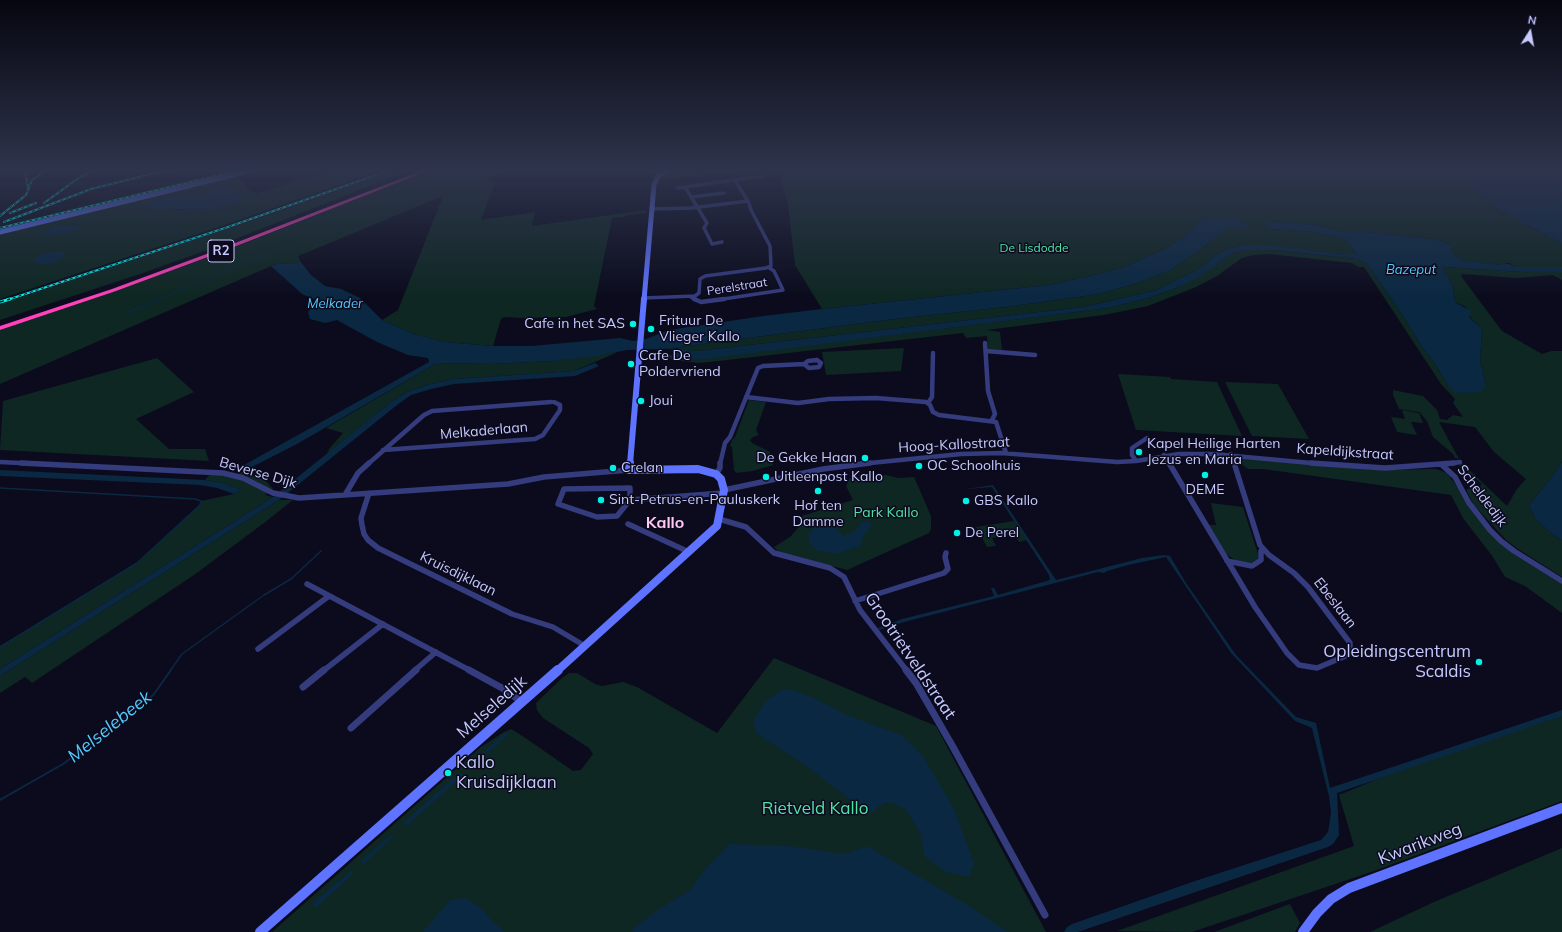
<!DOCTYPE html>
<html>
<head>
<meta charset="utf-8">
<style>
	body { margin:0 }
	#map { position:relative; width:1562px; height:932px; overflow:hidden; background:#0b0b1d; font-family:Mulish,sans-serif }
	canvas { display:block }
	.north { position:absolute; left:1510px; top:12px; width:40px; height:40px; -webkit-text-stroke:3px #0b0b1d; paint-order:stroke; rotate:11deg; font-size:11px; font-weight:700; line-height:16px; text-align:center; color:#c7c9ff }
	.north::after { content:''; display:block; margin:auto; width:14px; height:18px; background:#c7c9ff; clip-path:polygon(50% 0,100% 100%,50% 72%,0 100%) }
</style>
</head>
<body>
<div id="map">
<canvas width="1562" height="932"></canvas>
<div class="north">N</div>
</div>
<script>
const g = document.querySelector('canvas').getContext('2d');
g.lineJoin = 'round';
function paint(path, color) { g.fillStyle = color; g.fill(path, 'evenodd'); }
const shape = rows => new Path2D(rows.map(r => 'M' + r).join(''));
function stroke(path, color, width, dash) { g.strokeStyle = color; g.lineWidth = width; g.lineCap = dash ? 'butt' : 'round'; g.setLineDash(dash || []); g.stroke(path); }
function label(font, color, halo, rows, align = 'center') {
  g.font = font + ' Mulish,sans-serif'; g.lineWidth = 3; g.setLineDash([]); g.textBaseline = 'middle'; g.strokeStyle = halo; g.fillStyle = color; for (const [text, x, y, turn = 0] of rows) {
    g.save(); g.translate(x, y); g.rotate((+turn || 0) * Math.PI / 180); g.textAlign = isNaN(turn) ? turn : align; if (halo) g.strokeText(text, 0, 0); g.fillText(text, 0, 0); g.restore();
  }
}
paint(shape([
	[332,169,385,169,225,225,0,299,0,233,237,175,247,188,255,194],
	[222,185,224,187,220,191,226,188,239,191,239,196,242,201,235,204,213,210,151,209,155,200,213,186,190,193,185,197,199,192,201,192,200,195,204,196,208,193,207,190],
	[397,169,413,169,210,249,140,274,0,320,0,304,245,223],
	[434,169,509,169,488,178,495,182,481,220,535,212,532,226,646,210,646,213,628,215,624,217,612,218,594,306,597,309,566,317,524,318,504,317,501,319,493,346,444,342,411,333,382,320,398,310,443,196,298,256,300,261,291,264,279,263,271,266,0,384,0,330,115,291,215,255],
	[678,169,755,169,661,180,665,175],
	[778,169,1453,169,1496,208,1562,244,1562,267,1515,267,1509,263,1503,263,1502,265,1477,262,1461,260,1450,250,1451,245,1439,240,1368,232,1346,232,1307,224,1268,221,1272,229,1313,232,1344,239,1347,240,1356,255,1242,245,1227,249,1217,254,1202,267,1157,290,1083,307,697,351,664,349,886,320,1006,307,1099,294,1137,283,1169,271,1209,243,1224,228,1231,226,1203,217,1193,230,1165,249,1126,266,1102,273,1049,285,822,309,795,265,788,205],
	[1247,250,1274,250,1356,259,1366,263,1402,314,1424,350,1429,355,1448,385,1486,386,1480,360,1482,329,1469,316,1466,307,1455,302,1453,287,1448,276,1443,271,1443,267,1522,272,1562,272,1562,280,1553,275,1517,278,1462,274,1461,276,1502,331,1542,354,1551,351,1562,351,1562,462,1552,477,1529,505,1535,518,1553,535,1562,540,1562,577,1518,549,1506,540,1474,505,1467,492,1467,489,1479,487,1482,484,1458,464,1462,463,1507,506,1517,489,1526,479,1494,452,1475,427,1439,422,1459,459,1455,458,1453,454,1433,437,1427,421,1419,412,1399,409,1393,395,1393,390,1423,396,1437,410,1440,419,1447,420,1453,415,1463,417,1453,403,1455,399,1441,384,1364,267,1358,267,1352,263,1269,254,1253,255,1242,258,1217,276,1196,287,1148,306,1104,315,987,330,1000,332,1002,350,988,349,987,336,966,338,963,333,710,362,698,363,673,360,664,354,699,359,1108,308,1149,298,1176,288,1217,264,1233,253],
	[904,348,901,371,826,375,822,352],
	[618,352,574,371,454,379,430,384,407,392,391,402,327,454,329,449,343,433,326,428,437,363,490,364,553,361],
	[157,358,194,392,136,419,169,449,205,449,209,461,0,450,3,401],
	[1118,374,1170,377,1171,379,1217,382,1242,436,1136,430],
	[1225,382,1278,384,1309,439,1252,436],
	[749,400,766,402,756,430,759,435,753,437,750,440,752,443,770,452,773,465,753,471,736,473,734,470,732,447,730,446,732,440,735,437],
	[1402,410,1419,413,1423,423,1411,422,1417,435,1397,432,1391,417,1405,419],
	[1239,457,1375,470,1436,469,1447,473,1494,536,1562,583,1562,613,1525,586,1505,577,1493,557,1463,518,1451,495,1263,469,1248,469,1241,464],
	[242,472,265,480,273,489,265,495,273,497,0,669,0,647,137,563,200,505,201,501,234,494,240,490,223,483,205,480,211,473,233,477],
	[886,475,898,478,914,477,931,516,931,529,929,533,847,570,779,552,774,547,790,537,799,527,802,516,853,500,846,486,850,478],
	[279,500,293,500,264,523,194,575,32,683,25,677,0,693,0,676],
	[1211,503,1243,507,1258,554,1258,558,1255,561,1251,563,1238,562,1229,556,1225,552,1209,525,1216,525],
	[1014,521,1027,540,1019,542,1014,534,992,538,996,546,987,547,976,527],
	[774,658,936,726,1046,932,272,932,481,747,504,732,511,729,524,737,573,771,581,770,593,754,589,748,543,718,537,710,536,703,562,678,569,673,577,673,595,684,602,686,623,682,637,687,717,733],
	[1562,712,1562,801,1374,871,1192,932,1117,931,1354,846,1339,795,1464,743],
	[1562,848,1562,932,1370,932,1434,902],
	[1290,904,1300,923,1295,932,1214,932]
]), '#0e2722');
paint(shape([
	[1453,169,1562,169,1562,244,1496,208],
	[222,185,225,186,220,191,226,188,240,191,238,195,243,199,242,201,235,204,213,210,176,209,155,210,148,206,148,203,155,200,214,186,190,193,185,197,199,192,202,193,200,195,204,196,208,193,207,190],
	[1203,217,1239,219,1248,226,1244,228,1227,227,1209,243,1169,271,1137,283,1099,294,1006,307,886,320,664,349,627,350,598,356,553,361,490,364,437,363,297,444,248,469,244,468,244,465,429,362,428,358,408,355,377,342,337,320,325,323,310,319,308,312,312,307,318,303,319,301,302,294,271,266,279,263,291,264,300,261,311,275,325,286,341,289,360,298,382,320,411,333,444,342,493,346,532,346,620,338,633,341,646,339,669,330,763,316,822,309,1049,285,1102,273,1126,266,1165,249,1193,230],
	[1268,221,1307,224,1346,232,1368,232,1439,240,1451,245,1453,247,1450,250,1461,260,1502,265,1503,263,1509,264,1515,267,1562,267,1562,272,1522,272,1443,267,1443,271,1448,276,1453,287,1455,302,1471,311,1469,317,1482,329,1480,360,1486,386,1481,392,1455,393,1448,385,1429,355,1424,350,1402,314,1366,263,1356,259,1274,250,1247,250,1233,253,1197,278,1176,288,1149,298,1108,308,705,359,692,359,674,356,678,349,697,351,1083,307,1157,290,1202,267,1217,254,1227,249,1242,245,1266,245,1341,254,1356,254,1347,241,1344,239,1313,232,1272,229,1265,224],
	[66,225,79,226,78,229,67,233,42,236,46,231,57,226],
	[58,251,64,252,64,256,59,260,50,263,40,264,34,263,34,260,39,255],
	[595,363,599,366,575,376,454,384,431,389,411,395,397,405,279,500,0,676,0,669,273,497,391,402,407,392,430,384,454,379,574,371],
	[1562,462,1562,540,1553,535,1535,518,1529,505,1552,477],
	[0,470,205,480,223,483,241,490,234,494,217,488,200,485,0,476],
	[993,485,1056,580,1142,558,1164,555,1170,556,1186,583,1236,655,1296,717,1316,723,1330,788,1562,710,1562,716,1337,793,1339,835,1333,844,1328,847,1078,932,1064,932,1067,927,1072,924,1195,881,1321,840,1328,832,1329,826,1331,813,1329,796,1312,728,1295,721,1231,653,1166,557,1128,565,1107,571,1104,573,1098,572,904,622,879,630,878,628,902,619,994,596,991,588,994,588,998,595,1050,580,1049,575,992,487,966,489],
	[867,521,871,523,871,526,864,535,860,547,854,547,841,553,832,553,816,550,810,544,808,535,814,527,818,526,831,527,837,529,843,536,852,533,856,530,862,522],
	[782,690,793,690,816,699,849,716,901,735,923,756,954,809,974,863,969,877,946,872,924,856,921,834,905,809,891,802,882,804,869,814,808,767,756,733,753,721,766,701],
	[505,733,507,733,507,736,477,762,475,759],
	[459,773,463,775,407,826,404,823,411,816],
	[392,834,394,836,364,864,361,861],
	[730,844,788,846,845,854,867,846,964,903,1008,932,634,932,631,930,658,910,691,889,708,866],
	[351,871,354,872,347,880,317,907,312,906,316,900],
	[465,898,482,908,491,920,505,932,423,932,450,900]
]), '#0a2842');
stroke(shape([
	[191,209,183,212,168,224,171,229,201,249],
	[158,300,289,244]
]), '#0a2842', 1);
stroke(shape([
	[126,313,160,299],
	[0,488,195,499,201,501,200,505,137,563,0,647],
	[170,671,182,654,264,595,291,579,321,551]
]), '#0a2842', 1.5);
stroke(shape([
	[0,800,63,764,139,708,154,694,171,670]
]), '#0a2842', 2);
stroke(shape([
	[653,169,654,171,662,174],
	[1236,169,1294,173,1306,172,1315,169],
	[685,187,707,223,704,228,712,244,722,242],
	[677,188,764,176],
	[691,197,724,193],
	[652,209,691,208,748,201],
	[691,297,696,300],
	[643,298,695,296,699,293,700,279,705,276,766,268,771,266,770,246,751,210,749,203,735,180],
	[717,300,783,290,774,271,768,267]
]), '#343c7e', 3.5);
stroke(shape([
	[694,299,701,302,724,299],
	[985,343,988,391,995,414,992,420],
	[986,351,1035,355],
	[817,360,821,363,819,367,809,368,804,364,808,361,817,360],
	[746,397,798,403,829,399,876,398,926,402,930,405,933,412,939,415,996,422,1006,453],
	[928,403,932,397,933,353],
	[383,450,535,439,543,435,560,410,560,405,554,402],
	[1231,454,1234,464],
	[1164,455,1169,464],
	[1136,461,1132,455,1132,448,1147,438],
	[0,462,41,464],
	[368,464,424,415,432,411,551,402],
	[720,464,725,443,730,437,758,368,763,366,804,364],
	[860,464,961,454,1001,453,1117,462,1136,461,1179,454,1213,454,1322,464],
	[1448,464,1460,462]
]), '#343c7e', 4.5);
stroke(shape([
	[21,463,223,473,243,478,273,493,299,498,508,484,544,477,629,470],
	[1169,463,1255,607,1287,653,1299,665,1317,668,1348,655,1350,651,1350,643,1308,587,1294,573,1269,555,1260,545,1234,463],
	[1311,463,1385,468,1454,463],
	[1442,465,1455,477,1469,503,1490,530,1501,541,1514,551,1562,581],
	[716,474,720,468,720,463],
	[630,488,630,500,617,516,597,517,558,504,564,489,630,488],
	[724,490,823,469,870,463],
	[369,493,361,518,362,525,364,534,368,540,378,548,512,614,553,627,585,646],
	[345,495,358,473,369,463],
	[630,500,723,493],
	[719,519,746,527,774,553,830,568,844,577,860,610,907,671],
	[628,524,689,552],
	[1227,561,1252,566,1261,560,1261,551,1263,549],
	[307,584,471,671],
	[855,601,944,573,948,569,945,557,946,553],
	[258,649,329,596],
	[323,671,383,624],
	[414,671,436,652]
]), '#343c7e', 5.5);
stroke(shape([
	[469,670,502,688,522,702],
	[906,670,916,683,953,747,1045,915],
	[303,687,324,670],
	[351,728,416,670]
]), '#343c7e', 7);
stroke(shape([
	[0,232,257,169],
	[644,300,654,185,658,176,672,169]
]), '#5e73ff', 5);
stroke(shape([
	[630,464,644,299]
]), '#5e73ff', 6);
stroke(shape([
	[557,671,717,526,724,490,721,479,716,474,698,469,629,470,630,463]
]), '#5e73ff', 8);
stroke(shape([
	[260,932,558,670],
	[1303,932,1317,913,1331,899,1349,888,1562,808]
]), '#5e73ff', 10);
paint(shape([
	[426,169,433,169,216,254,116,291,0,330,0,326,112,289,212,252,426,169]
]), '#ff42ba');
const railFar1 = shape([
	[25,169,28,188],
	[166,173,184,169],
	[44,203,80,177,98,169],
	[10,213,36,203],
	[0,216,26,195,32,180,48,169],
	[4,222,91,189,171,169],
	[0,228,244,169],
	[7,300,228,227,393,169]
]);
const rail = shape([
	[0,302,10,299]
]);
stroke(railFar1, '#00f2e5', 2);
stroke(rail, '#00f2e5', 3);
stroke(railFar1, '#0b0b1d', 1, [3]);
stroke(rail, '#0b0b1d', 1.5, [4]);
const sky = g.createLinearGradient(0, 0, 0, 299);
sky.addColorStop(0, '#060610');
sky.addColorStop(0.57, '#2e344c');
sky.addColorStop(1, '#2e344c00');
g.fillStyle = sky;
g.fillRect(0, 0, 1562, 299);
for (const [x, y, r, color] of [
	[633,324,4,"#00f2e5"],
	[651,329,4,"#00f2e5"],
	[631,364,4,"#00f2e5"],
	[641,401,4,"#00f2e5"],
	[1139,452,4,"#00f2e5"],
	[865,458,4,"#00f2e5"],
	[919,466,4,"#00f2e5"],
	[613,468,4,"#00f2e5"],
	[1205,475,4,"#00f2e5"],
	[766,477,4,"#00f2e5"],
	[818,491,4,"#00f2e5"],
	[601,500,4,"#00f2e5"],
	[966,501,4,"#00f2e5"],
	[957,533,4,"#00f2e5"],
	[1479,662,4,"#00f2e5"],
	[448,773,4,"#00f2e5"]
]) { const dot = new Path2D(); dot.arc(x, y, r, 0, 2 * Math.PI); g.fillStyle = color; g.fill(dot); stroke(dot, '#0b0b1d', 1.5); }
label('12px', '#4fe3a7', '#0b0b1d', [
	["De Lisdodde",1034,248]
]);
label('12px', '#c7c9ff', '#0b0b1d', [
	["Perelstraat",737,287,-9]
]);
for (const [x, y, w] of [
	[221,251,26]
]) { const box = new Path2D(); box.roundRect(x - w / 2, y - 11, w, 22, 3); g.fillStyle = '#0b0b1d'; g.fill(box); stroke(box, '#c7c9ff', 1); }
label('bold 13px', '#c7c9ff', null, [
	["R2",221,251]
]);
label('italic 13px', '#55cbff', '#0b0b1d', [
	["Bazeput",1411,270],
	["Melkader",335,304]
]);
label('14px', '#c7c9ff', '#0b0b1d', [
	["Frituur De",659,321],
	["Vlieger Kallo",659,337],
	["Cafe in het SAS",625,324,"right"],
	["Cafe De",639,356],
	["Poldervriend",639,372],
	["Joui",649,401],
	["Kapel Heilige Harten",1147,444],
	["Jezus en Maria",1147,460],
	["De Gekke Haan",857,458,"right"],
	["OC Schoolhuis",927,466],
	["Crelan",621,468],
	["Uitleenpost Kallo",774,477],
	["DEME",1205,490,"center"],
	["Sint-Petrus-en-Pauluskerk",609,500],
	["GBS Kallo",974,501],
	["Hof ten",818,506,"center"],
	["Damme",818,522,"center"],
	["De Perel",965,533]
], 'left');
label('14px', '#c7c9ff', '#0b0b1d', [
	["Melkaderlaan",484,431,-5],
	["Hoog-Kallostraat",954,445,-3],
	["Kapeldijkstraat",1345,452,4],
	["Beverse Dijk",258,473,16],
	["Scheldedijk",1482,496,53],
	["Kruisdijklaan",458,574,26],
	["Ebeslaan",1335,603,52]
]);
label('14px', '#4fe3a7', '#0b0b1d', [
	["Park Kallo",886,513]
]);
label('bold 16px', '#ffc9f4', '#0b0b1d', [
	["Kallo",665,523]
]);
label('17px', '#c7c9ff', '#0b0b1d', [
	["Opleidingscentrum",1471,652],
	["Scaldis",1471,672],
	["Kallo",456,763,"left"],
	["Kruisdijklaan",456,783,"left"]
], 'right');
label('17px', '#c7c9ff', '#0b0b1d', [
	["Grootrietveldstraat",910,656,56],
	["Melseledijk",492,707,-41],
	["Kwarikweg",1420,844,-21]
]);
label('17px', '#4fe3a7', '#0b0b1d', [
	["Rietveld Kallo",815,809]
]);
label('italic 18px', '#55cbff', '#0b0b1d', [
	["Melselebeek",110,727,-39]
]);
</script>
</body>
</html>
